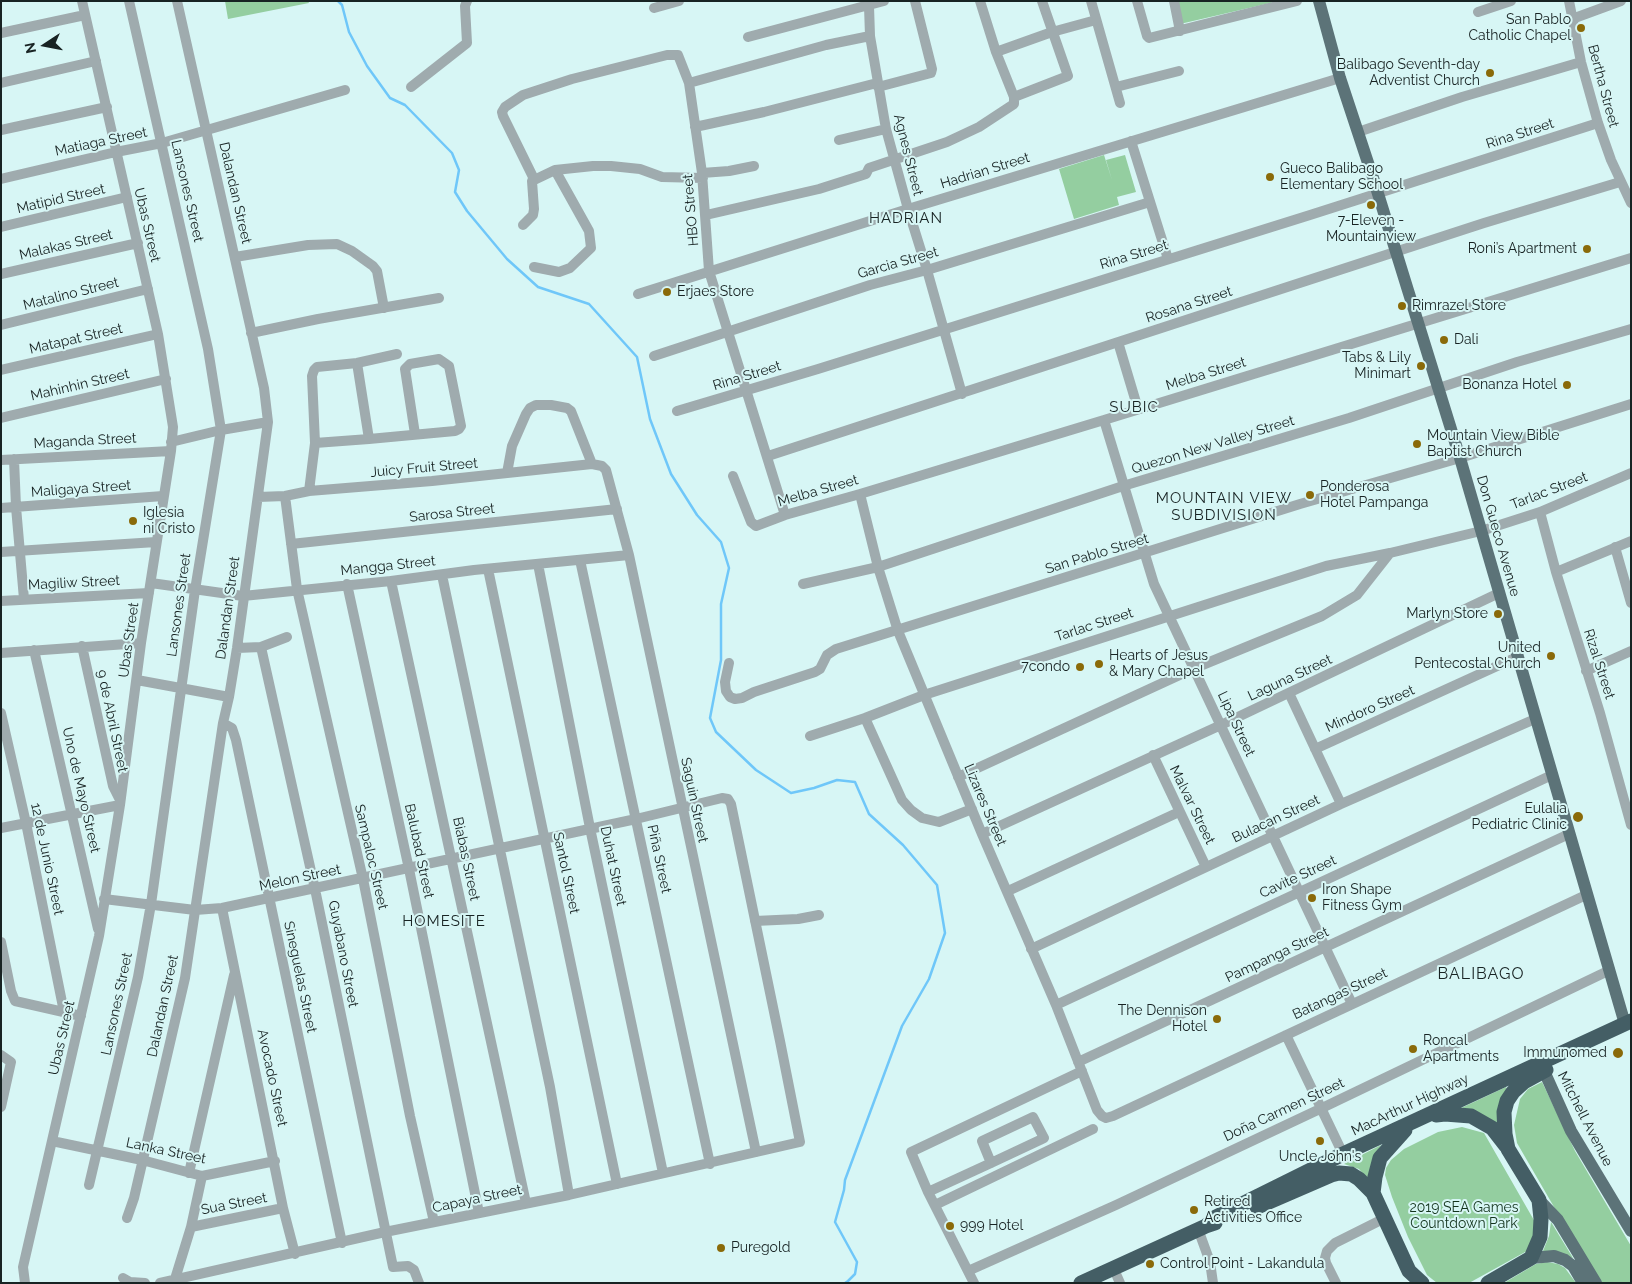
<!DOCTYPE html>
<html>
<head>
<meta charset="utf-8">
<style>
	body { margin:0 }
	#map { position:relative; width:1632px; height:1284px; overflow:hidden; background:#d7f6f5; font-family:Raleway,sans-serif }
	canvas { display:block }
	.frame { position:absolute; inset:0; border:2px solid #182323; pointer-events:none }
	.north { position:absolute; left:20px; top:20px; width:50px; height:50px; -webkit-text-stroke:4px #d7f6f5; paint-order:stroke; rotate:259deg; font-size:14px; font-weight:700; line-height:20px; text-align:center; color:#182323 }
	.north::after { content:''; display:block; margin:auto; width:18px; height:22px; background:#182323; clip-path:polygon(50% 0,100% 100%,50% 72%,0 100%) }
</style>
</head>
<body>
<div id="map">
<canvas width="1632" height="1284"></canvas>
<div class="frame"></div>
<div class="north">N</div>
</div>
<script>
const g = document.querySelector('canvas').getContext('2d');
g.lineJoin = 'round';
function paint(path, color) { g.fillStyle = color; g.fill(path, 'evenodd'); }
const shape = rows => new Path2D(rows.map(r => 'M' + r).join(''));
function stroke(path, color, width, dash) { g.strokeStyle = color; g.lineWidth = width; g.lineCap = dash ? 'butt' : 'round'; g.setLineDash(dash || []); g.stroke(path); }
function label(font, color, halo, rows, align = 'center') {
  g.font = font + ' Raleway,sans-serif'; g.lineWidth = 4; g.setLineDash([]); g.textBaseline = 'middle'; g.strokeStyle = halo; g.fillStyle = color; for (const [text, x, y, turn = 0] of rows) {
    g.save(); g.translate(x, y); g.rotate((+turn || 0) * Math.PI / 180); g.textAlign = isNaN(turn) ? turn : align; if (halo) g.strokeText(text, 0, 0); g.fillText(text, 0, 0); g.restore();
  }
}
paint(shape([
	[225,1,308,1,309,3,228,19],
	[1175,1,1279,1,1180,24],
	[1104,155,1112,180,1106,160,1125,155,1136,192,1117,197,1119,205,1074,219,1059,169],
	[1542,1082,1575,1151,1631,1246,1631,1283,1598,1283,1517,1143,1514,1125,1520,1099,1528,1089],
	[1506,1087,1507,1090,1501,1130,1457,1110],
	[1462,1127,1484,1133,1535,1222,1535,1236,1527,1251,1469,1283,1437,1283,1427,1275,1408,1237,1392,1197,1385,1175,1386,1168,1391,1160,1404,1149,1438,1132],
	[1381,1145,1376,1153,1370,1182,1359,1169,1344,1164],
	[1551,1222,1573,1258,1543,1251,1549,1236],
	[1547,1262,1558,1264,1565,1268,1576,1283,1504,1283,1536,1264]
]), '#94cea0');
stroke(shape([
	[338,1,342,5,349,32,367,66,390,98,405,105,452,153,459,170,455,192,467,211,507,259,538,287,589,304,637,357,650,419,671,474,697,515,721,542,729,568,721,604,721,660,710,718,716,732,756,770,791,793,814,788,837,780,855,782,869,814,903,845,937,885,945,933,929,979,902,1026,845,1180,844,1190,835,1222,857,1262,855,1274,848,1281,845,1283]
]), '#6fc7f9', 2.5);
stroke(shape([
	[1091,1,1120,103],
	[1137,1,1147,36,1149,38,1297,1],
	[1174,1,1180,31],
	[1569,1,1581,62,1598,123,1611,160,1631,203],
	[869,6,870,36,886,129,908,209,927,270,962,394],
	[654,8,679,1],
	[1478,12,1511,1],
	[1572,19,1621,1],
	[1,33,85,15],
	[748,37,884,1],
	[996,52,1052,32,1096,20],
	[1,83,96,61],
	[689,83,826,45,870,36],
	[411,87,467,43,465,6,467,1],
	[878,87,931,73,932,69,915,1],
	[1116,87,1179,71],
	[1014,97,1068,76,1042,1],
	[695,127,764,112,877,83],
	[1,130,107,107],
	[1358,132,1462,97,1581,62],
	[839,140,886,129],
	[1131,141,1168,259],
	[702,173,729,171,754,166],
	[1,179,116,152,162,143,345,90],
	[534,179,503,116,502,112,505,107,523,95,572,79,667,55,678,55,689,83,702,173,709,271,785,515],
	[706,215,819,189,866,174,869,168,947,142,979,127,1014,104,1014,97,996,52,980,1],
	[523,225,533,215,534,209,532,181,555,170,593,166,611,166,640,169,662,177,703,178],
	[1,227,127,197],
	[235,257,308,245,337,244,352,251,373,266,377,271,384,308],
	[534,267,559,272,570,268,591,248,589,231,555,170],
	[1,274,138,243],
	[638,294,908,209,1340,78],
	[1,325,148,289],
	[251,333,318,319,439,298],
	[1118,342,1138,409],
	[654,356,870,285,927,270,1150,202],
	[357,363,369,439],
	[1,370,158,334],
	[677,411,818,369,1310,215,1598,123],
	[1,418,166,379],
	[1104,420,1154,584,1352,1004],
	[171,442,221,430,268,422],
	[315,443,369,439,455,431,459,429,461,426,449,366,439,359,410,364,405,369,415,434],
	[768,456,1484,223,1620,182],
	[14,459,16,507,24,599],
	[1,460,171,451],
	[507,473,512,446,526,414,530,408,536,405,551,405,567,408,571,411,592,464],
	[733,476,751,522,756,526,785,515,860,494,1104,420,1631,258],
	[309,491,315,443,312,376,314,370,317,367,357,363,397,354],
	[860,494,878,567,898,631,982,834,1056,1005,1097,1110,1102,1116,1106,1118,1113,1116,1586,895],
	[285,496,297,589,363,879,410,1116,434,1222],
	[258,497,285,496,309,491,432,481,592,464,602,466,606,470,629,555,756,1152],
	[1,508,163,496],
	[1540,512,1556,572,1600,713,1631,825],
	[291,544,617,509],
	[1615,547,1631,603],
	[1,552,156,542],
	[580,560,710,1164],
	[538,564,590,828,663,1173],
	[488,569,617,1184],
	[1556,572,1631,541],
	[442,575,550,1087,569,1195],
	[391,581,526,1203],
	[151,583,243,596,391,581,474,570,629,555],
	[347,584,409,869,479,1213],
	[803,584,878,567,1123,486,1349,418,1517,362,1631,329],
	[1,601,149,593],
	[82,646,113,786,120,800],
	[261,647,315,889,393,1267,408,1266,414,1270,419,1283],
	[237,648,261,647,287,637],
	[34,650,98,929],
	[1,653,141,643],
	[729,663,725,682,726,691,730,697,735,699,742,698,754,692,815,672,820,669,827,655,836,649,1300,504,1460,458,1631,404],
	[1586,671,1631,651],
	[137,680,229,697],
	[1289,693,1341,804],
	[1,713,26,823,64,1012],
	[865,718,902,800,911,810,922,818,939,822,972,809],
	[223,723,232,728,236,740,342,1243],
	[810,736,865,718,924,695,1326,566,1390,553,1481,531,1540,512,1631,473],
	[1315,749,1517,657],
	[1153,755,1206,867],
	[958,777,1195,668,1322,616,1357,595,1390,553],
	[1,828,120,805],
	[982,834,1221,725,1499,593],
	[1008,891,1179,812],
	[104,899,195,910,222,908,636,819,722,798,728,799,731,804,780,1041,800,1142,569,1195,385,1232,160,1283],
	[222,908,283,1208,295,1254],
	[755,921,798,919,819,915],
	[1,942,11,991,15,1001,81,1016],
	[1031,949,1341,804,1535,719],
	[1056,1005,1552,775],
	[1286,1035,1343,1154],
	[1,1055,11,1062,1,1107],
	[1078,1062,1569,834],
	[52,1141,142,1160,202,1176,275,1161],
	[189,1173,234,975],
	[89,1185,138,977,151,904,195,590,221,430,208,349,129,1],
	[928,1192,991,1163,1040,1140,1044,1138,1033,1117,982,1141,991,1163],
	[935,1205,1093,1129],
	[127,1218,134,1198,185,978,223,723,229,697,237,648,268,422,264,388,177,1],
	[191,1227,283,1208],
	[1198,1229,1210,1262,1213,1283],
	[1113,1267,1120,1283],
	[968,1271,1116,1205,1322,1108,1610,970],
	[123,1278,130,1282,145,1283],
	[175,1279,191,1227,202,1176],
	[25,1283,23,1267,99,936,120,805,141,643,171,451,173,427,158,334,82,1],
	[974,1283,928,1192,911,1152,1082,1071],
	[1336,1283,1326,1263,1325,1258,1327,1251,1335,1243,1385,1218]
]), '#9fabae', 10);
stroke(shape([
	[1319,1,1340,78,1375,184,1460,458,1625,1024],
	[1544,1071,1571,1131,1631,1231],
	[1539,1200,1558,1220,1596,1283],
	[1531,1258,1554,1256,1565,1260,1573,1266,1583,1283]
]), '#5c7378', 12);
stroke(shape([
	[1436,1115,1445,1114,1471,1116,1492,1128,1506,1146],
	[1373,1193,1375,1177,1380,1158,1405,1130],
	[1257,1207,1331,1175,1339,1173,1351,1174,1359,1179,1373,1193,1409,1271,1422,1283],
	[1206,1226,1216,1217,1343,1154,1631,1021],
	[1081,1283,1206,1226,1215,1223],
	[1488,1283,1531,1258,1540,1237,1541,1219,1539,1200,1508,1149,1505,1134,1504,1112,1507,1101,1513,1092,1524,1082,1546,1070]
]), '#445e65', 15);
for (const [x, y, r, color] of [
	[1581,28,5,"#8a6a09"],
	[1490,73,5,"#8a6a09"],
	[1270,177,5,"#8a6a09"],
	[1371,205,5,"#8a6a09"],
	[1587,249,5,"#8a6a09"],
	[667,292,5,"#8a6a09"],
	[1402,306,5,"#8a6a09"],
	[1444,340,5,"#8a6a09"],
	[1421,366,5,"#8a6a09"],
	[1567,385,5,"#8a6a09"],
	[1417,444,5,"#8a6a09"],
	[1310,495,5,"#8a6a09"],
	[133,521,5,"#8a6a09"],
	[1498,614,5,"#8a6a09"],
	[1551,656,5,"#8a6a09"],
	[1099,664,5,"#8a6a09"],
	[1080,667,5,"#8a6a09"],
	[1578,817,6,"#8a6a09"],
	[1312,898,5,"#8a6a09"],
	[1217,1019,5,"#8a6a09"],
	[1413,1049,5,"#8a6a09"],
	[1618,1053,6,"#8a6a09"],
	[1320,1141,5,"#8a6a09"],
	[1194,1210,5,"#8a6a09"],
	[950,1226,5,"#8a6a09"],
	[721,1248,5,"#8a6a09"],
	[1150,1264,5,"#8a6a09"]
]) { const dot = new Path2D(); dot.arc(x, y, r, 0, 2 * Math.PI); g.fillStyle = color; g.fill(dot); stroke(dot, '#d7f6f5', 2); }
label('14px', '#182323', '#d7f6f5', [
	["San Pablo",1571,20,"right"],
	["Catholic Chapel",1571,36,"right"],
	["Balibago Seventh-day",1480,65,"right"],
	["Adventist Church",1480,81,"right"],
	["Gueco Balibago",1280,169],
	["Elementary School",1280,185],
	["7-Eleven -",1371,221,"center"],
	["Mountainview",1371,237,"center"],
	["Roni’s Apartment",1577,249,"right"],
	["Erjaes Store",677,292],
	["Rimrazel Store",1412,306],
	["Dali",1454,340],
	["Tabs & Lily",1411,358,"right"],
	["Minimart",1411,374,"right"],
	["Bonanza Hotel",1557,385,"right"],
	["Mountain View Bible",1427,436],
	["Baptist Church",1427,452],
	["Ponderosa",1320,487],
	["Hotel Pampanga",1320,503],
	["Iglesia",143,513],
	["ni Cristo",143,529],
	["Marlyn Store",1488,614,"right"],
	["United",1541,648,"right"],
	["Pentecostal Church",1541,664,"right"],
	["Hearts of Jesus",1109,656],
	["& Mary Chapel",1109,672],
	["7condo",1070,667,"right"],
	["Eulalia",1567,809,"right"],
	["Pediatric Clinic",1567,825,"right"],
	["Iron Shape",1322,890],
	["Fitness Gym",1322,906],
	["The Dennison",1207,1011,"right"],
	["Hotel",1207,1027,"right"],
	["Roncal",1423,1041],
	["Apartments",1423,1057],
	["Immunomed",1607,1053,"right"],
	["Uncle John's",1320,1157,"center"],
	["Retired",1204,1202],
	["Activities Office",1204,1218],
	["999 Hotel",960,1226],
	["Puregold",731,1248],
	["Control Point - Lakandula",1160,1264]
], 'left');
label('14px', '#182323', '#d7f6f5', [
	["Bertha Street",1603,86,75],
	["Rina Street",1520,134,-18],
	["Matiaga Street",101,142,-12],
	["Agnes Street",908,155,76],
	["Hadrian Street",985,171,-17],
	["Lansones Street",187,191,77],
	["Dalandan Street",235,193,77],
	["Matipid Street",61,199,-13],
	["HBO Street",691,210,-95],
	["Ubas Street",147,225,77],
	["Malakas Street",66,245,-13],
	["Rina Street",1134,255,-17],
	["Garcia Street",898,263,-16],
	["Matalino Street",71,294,-14],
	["Rosana Street",1189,305,-18],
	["Matapat Street",76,339,-13],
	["Melba Street",1206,374,-17],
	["Rina Street",747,376,-17],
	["Mahinhin Street",80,385,-13],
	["Maganda Street",85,441,-3],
	["Quezon New Valley Street",1213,445,-17],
	["Juicy Fruit Street",424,468,-5],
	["Maligaya Street",81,489,-4],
	["Melba Street",818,491,-16],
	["Tarlac Street",1549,491,-21],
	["Sarosa Street",452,513,-6],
	["Don Gueco Avenue",1498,536,74],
	["San Pablo Street",1097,554,-17],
	["Mangga Street",388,566,-6],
	["Magiliw Street",74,583,-3],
	["Lansones Street",179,605,-82],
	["Dalandan Street",228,608,-82],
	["Tarlac Street",1094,625,-18],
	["Ubas Street",129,640,-82],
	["Rizal Street",1599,664,72],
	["Laguna Street",1290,678,-25],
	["Mindoro Street",1370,709,-24],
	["9 de Abril Street",112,721,78],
	["Lipa Street",1236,724,65],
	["Uno de Mayo Street",81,790,77],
	["Saguin Street",694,800,78],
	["Lizares Street",985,805,67],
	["Malvar Street",1192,805,64],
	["Bulacan Street",1276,819,-25],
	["Balubad Street",419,851,78],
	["Sampaloc Street",371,857,77],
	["12 de Junio Street",47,859,78],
	["Biabas Street",466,859,78],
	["Piña Street",659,859,78],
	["Duhat Street",613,866,78],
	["Santol Street",566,873,78],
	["Cavite Street",1298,877,-25],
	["Melon Street",300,878,-12],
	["Guyabano Street",343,954,79],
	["Pampanga Street",1277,955,-25],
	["Sineguelas Street",300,977,78],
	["Batangas Street",1340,994,-25],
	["Lansones Street",117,1004,-78],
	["Dalandan Street",163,1006,-78],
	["Ubas Street",62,1038,-77],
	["Avocado Street",272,1078,78],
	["MacArthur Highway",1410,1105,-25],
	["Doña Carmen Street",1284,1110,-25],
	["Mitchell Avenue",1585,1119,63],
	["Lanka Street",166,1151,12],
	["Capaya Street",477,1199,-12],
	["Sua Street",234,1204,-11]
]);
label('14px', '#13331c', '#d7f6f5', [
	["2019 SEA Games",1464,1208],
	["Countdown Park",1464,1224]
]);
g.letterSpacing = '1px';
label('15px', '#182323', '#d7f6f5', [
	["HADRIAN",906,218],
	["SUBIC",1134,407],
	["MOUNTAIN VIEW",1224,498],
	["SUBDIVISION",1224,515],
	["HOMESITE",444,921]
]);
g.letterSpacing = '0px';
g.letterSpacing = '1px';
label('16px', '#182323', '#d7f6f5', [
	["BALIBAGO",1481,974]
]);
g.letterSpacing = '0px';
</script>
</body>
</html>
